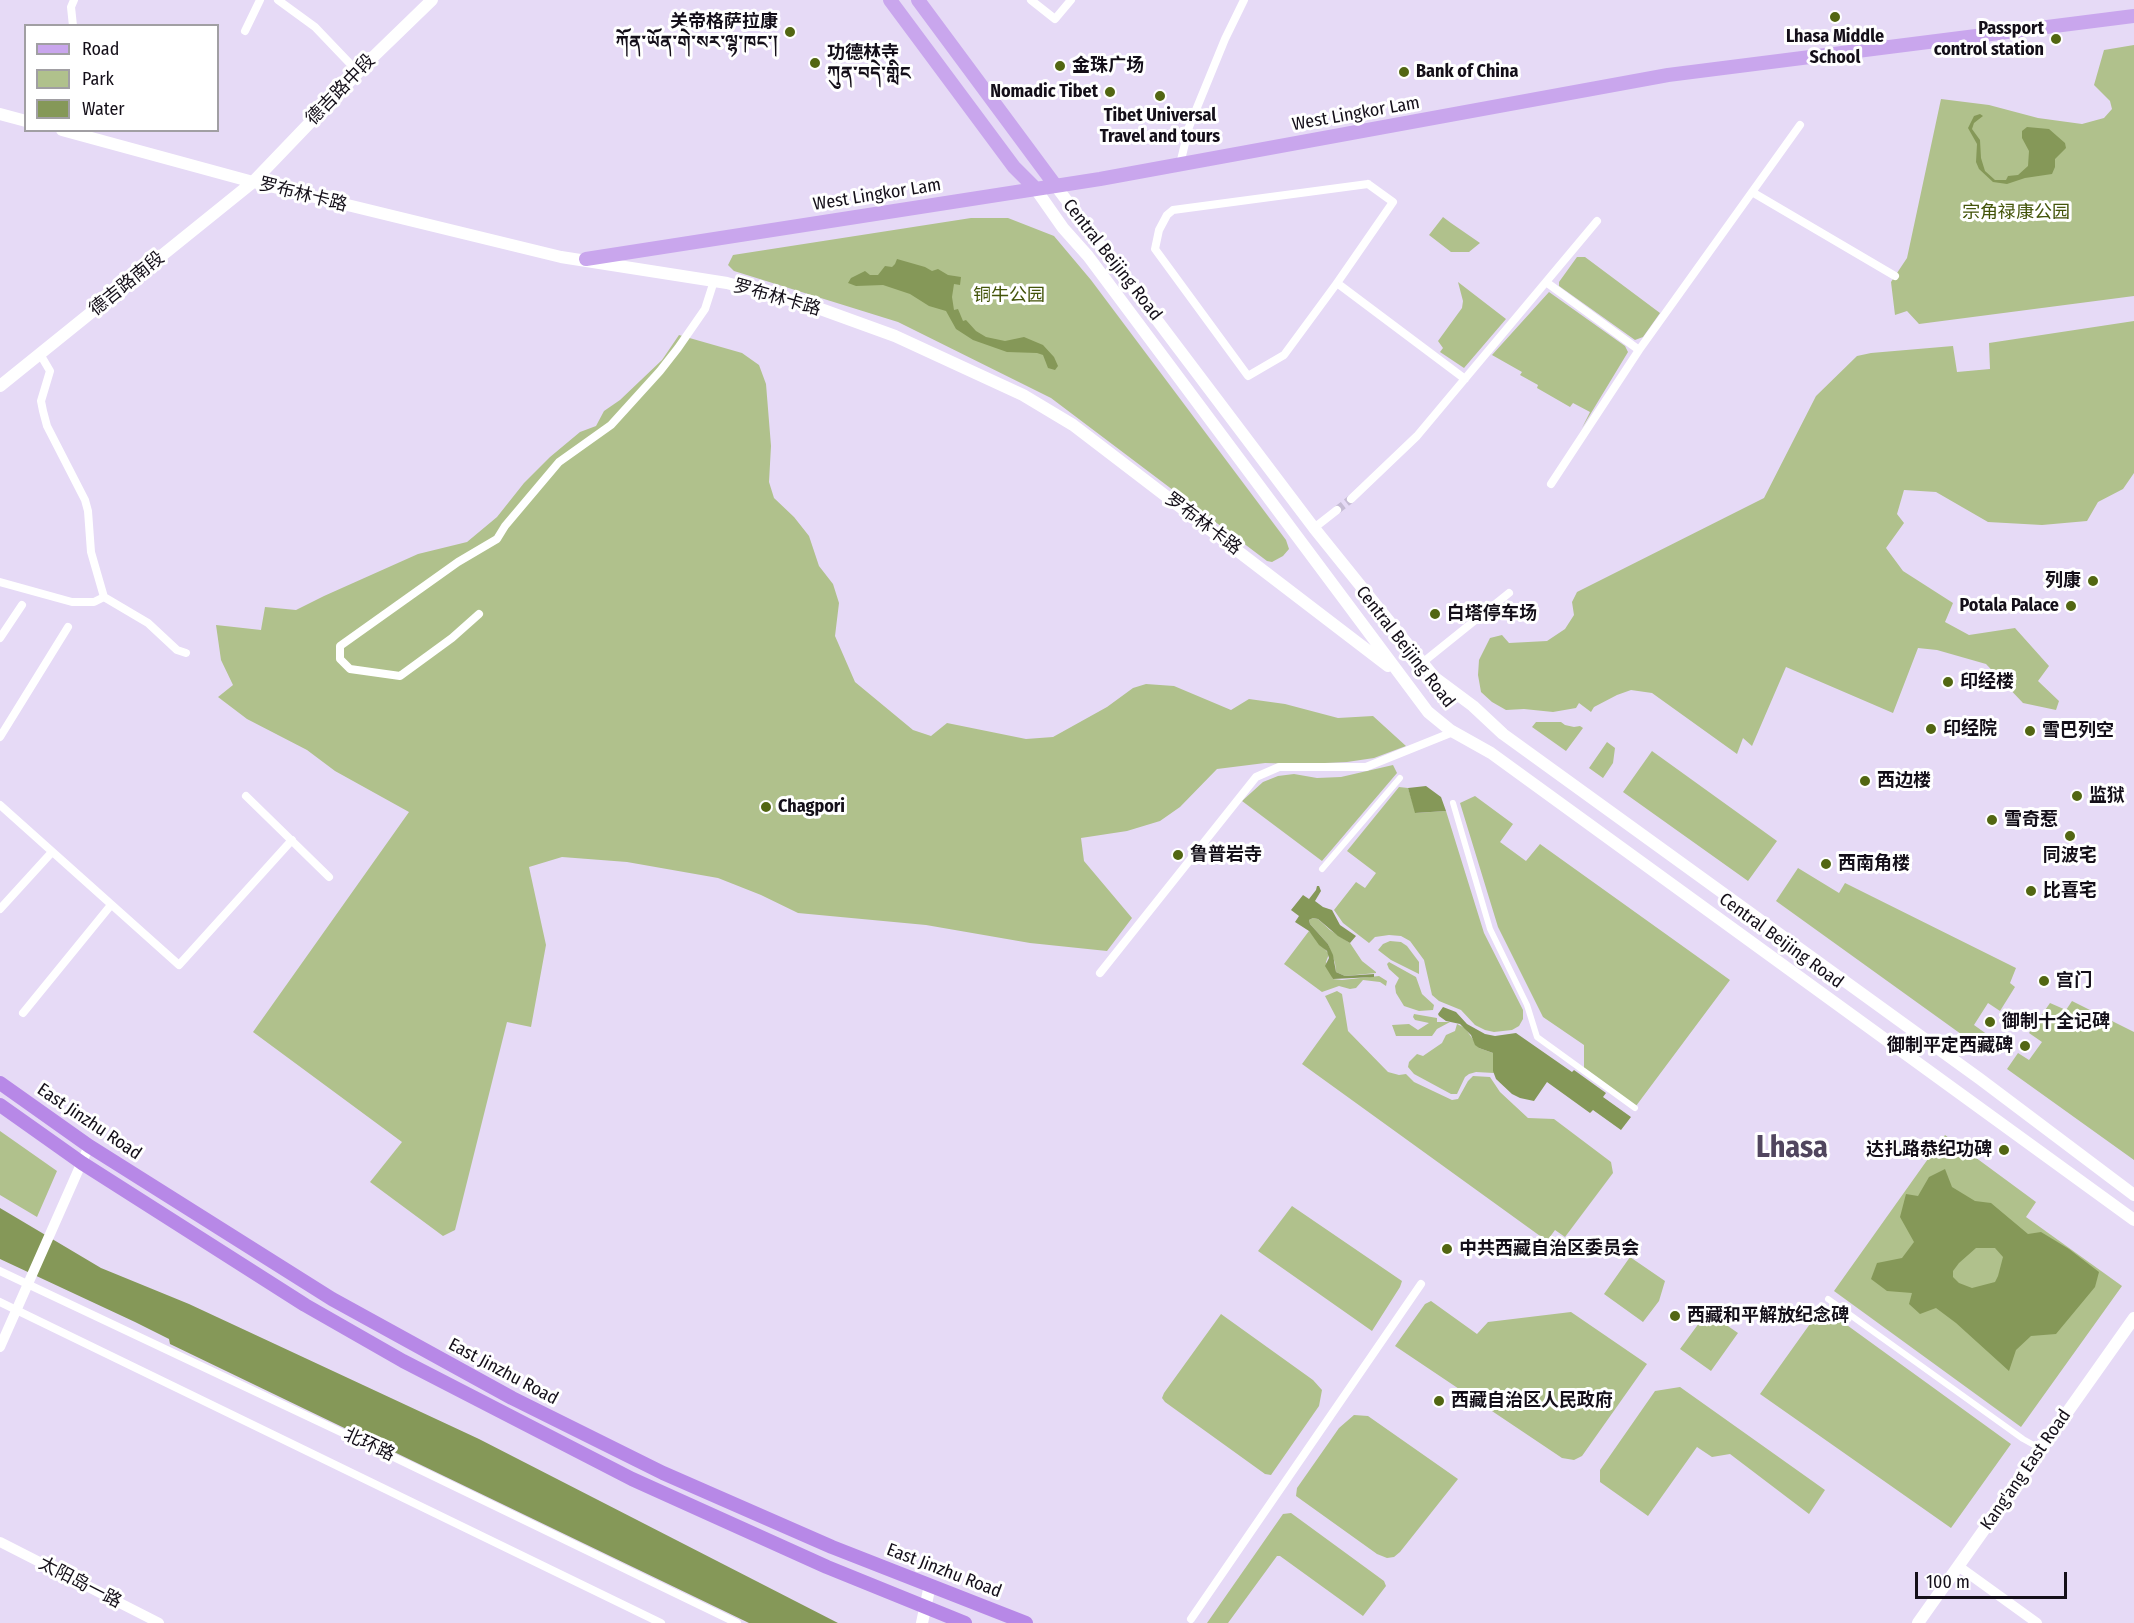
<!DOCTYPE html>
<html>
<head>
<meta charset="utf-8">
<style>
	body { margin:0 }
	#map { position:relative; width:2134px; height:1623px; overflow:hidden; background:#e6daf6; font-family:"Fira Sans Condensed",sans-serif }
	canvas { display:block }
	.legend { position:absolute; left:24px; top:24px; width:195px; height:108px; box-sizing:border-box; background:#fff; border:2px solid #a19fa3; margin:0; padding:8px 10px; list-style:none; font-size:18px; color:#140f19 }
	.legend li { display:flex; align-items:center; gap:12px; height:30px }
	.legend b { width:30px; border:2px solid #a19fa3 }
	.scale { position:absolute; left:1915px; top:1572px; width:152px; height:27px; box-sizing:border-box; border:3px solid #140f19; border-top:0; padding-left:8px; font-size:18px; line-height:21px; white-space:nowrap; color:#140f19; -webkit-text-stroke:4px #fff; paint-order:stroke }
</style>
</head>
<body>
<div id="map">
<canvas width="2134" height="1623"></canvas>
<ul class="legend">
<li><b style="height:8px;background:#c9a6ed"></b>Road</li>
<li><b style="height:16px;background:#b0c18c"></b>Park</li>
<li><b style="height:16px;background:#859858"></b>Water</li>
</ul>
<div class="scale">100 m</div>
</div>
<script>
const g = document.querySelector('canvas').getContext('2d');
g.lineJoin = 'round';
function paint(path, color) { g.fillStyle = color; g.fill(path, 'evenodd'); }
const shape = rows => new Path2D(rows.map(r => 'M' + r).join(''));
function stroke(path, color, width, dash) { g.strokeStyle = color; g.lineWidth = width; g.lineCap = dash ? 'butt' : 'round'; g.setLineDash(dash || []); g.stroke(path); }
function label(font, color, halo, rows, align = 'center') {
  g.font = font + ' "Fira Sans Condensed","Noto Sans SC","Noto Serif Tibetan",sans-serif'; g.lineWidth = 6; g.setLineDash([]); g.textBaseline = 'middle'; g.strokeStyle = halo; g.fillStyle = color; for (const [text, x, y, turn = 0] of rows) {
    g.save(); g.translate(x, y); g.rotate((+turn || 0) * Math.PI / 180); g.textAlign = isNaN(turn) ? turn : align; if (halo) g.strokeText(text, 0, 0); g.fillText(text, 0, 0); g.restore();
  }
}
paint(shape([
	[2134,45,2134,296,1919,324,1907,311,1895,315,1891,282,1907,258,1941,99,1989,105,2038,118,2082,124,2104,118,2112,109,2110,101,2094,85,2104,50],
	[1443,217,1451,223,1480,243,1469,252,1451,252,1429,235],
	[971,218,1008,218,1054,236,1091,280,1286,540,1289,549,1283,556,1272,562,1267,561,1051,398,898,322,734,271,728,265,733,255],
	[1577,257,1585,257,1660,313,1643,337,1635,340,1559,286,1559,282],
	[1458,282,1506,319,1464,368,1440,352,1443,348,1438,341,1462,308,1463,301],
	[1549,292,1625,346,1628,352,1582,428,1590,412,1573,403,1570,407,1537,388,1538,385,1520,375,1522,372,1492,355],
	[2134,321,2134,473,2123,489,2098,502,2087,521,2042,525,1988,522,1936,492,1904,490,1897,514,1904,523,1886,548,1903,571,1953,603,1945,622,1969,635,2015,628,2049,666,2038,681,2059,701,2056,710,2023,703,1986,664,1937,650,1918,648,1893,713,1786,667,1752,746,1743,738,1737,754,1652,693,1631,690,1617,695,1594,707,1591,712,1579,703,1576,708,1553,712,1524,709,1506,710,1492,702,1481,692,1478,675,1479,660,1490,638,1502,635,1509,643,1547,641,1565,629,1574,615,1572,602,1577,592,1764,498,1816,396,1857,356,1871,353,1953,346,1957,372,1990,369,1989,343],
	[679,335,742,353,759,365,766,384,771,446,769,482,774,498,794,517,809,536,819,566,833,584,839,603,835,636,855,682,913,730,931,736,947,723,1026,739,1053,737,1107,707,1133,688,1146,684,1174,686,1231,710,1249,699,1285,704,1338,718,1373,716,1406,746,1374,758,1347,762,1303,764,1265,763,1217,769,1180,807,1160,821,1127,831,1081,838,1084,861,1132,918,1107,951,1030,943,926,925,798,913,761,895,718,878,627,862,562,857,529,867,546,945,531,1027,507,1022,455,1230,443,1236,370,1182,402,1142,253,1032,409,812,335,771,307,750,247,719,218,697,233,685,221,660,216,625,261,630,265,607,296,610,324,596,418,554,467,542,497,517,524,483,550,457,580,432,596,426,604,411,620,400,662,360],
	[1536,722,1561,722,1565,725,1574,727,1580,726,1583,728,1566,751,1532,727],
	[1607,742,1615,748,1613,763,1603,778,1589,768],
	[1652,751,1777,841,1748,881,1623,792],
	[1393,765,1397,773,1322,861,1242,801,1263,782,1278,776,1294,774,1317,778,1341,777],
	[1399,787,1408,788,1416,813,1446,811,1484,933,1523,1010,1523,1019,1519,1026,1512,1030,1494,1032,1485,1030,1475,1025,1461,1010,1439,1001,1432,995,1424,960,1410,941,1401,936,1389,935,1375,937,1369,943,1343,923,1334,910,1356,882,1365,888,1376,873,1347,851],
	[1475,796,1513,824,1500,842,1526,861,1540,844,1730,980,1636,1106,1584,1068,1584,1045,1543,1017,1498,927,1460,803],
	[1798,868,1839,893,1845,883,2016,968,2010,983,2015,987,2000,1011,1988,1003,1974,1025,1988,1035,1979,1047,1776,901],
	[1313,918,1318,919,1330,930,1350,943,1362,961,1376,972,1376,973,1345,976,1336,972,1335,963,1328,944,1310,924,1309,920],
	[1309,931,1329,954,1326,962,1333,979,1342,980,1379,976,1387,981,1386,986,1380,982,1363,980,1356,988,1350,989,1339,986,1322,992,1284,964],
	[1390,941,1401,942,1407,946,1419,962,1419,974,1391,960,1378,950,1383,944],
	[1389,962,1416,977,1422,994,1434,1005,1433,1010,1419,1011,1404,1006,1396,993,1395,986,1399,978,1389,969,1387,964],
	[1337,991,1342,994,1348,1031,1388,1072,1399,1075,1406,1074,1414,1082,1452,1100,1458,1099,1468,1081,1473,1076,1490,1077,1500,1092,1528,1118,1554,1119,1611,1162,1613,1173,1565,1237,1555,1230,1547,1241,1302,1064,1336,1017,1325,996],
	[2072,1001,2134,1032,2134,1160,2007,1069,2018,1053,2029,1060,2042,1042,2029,1033,2050,1003,2066,1010],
	[1414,1014,1437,1018,1437,1022,1450,1022,1437,1029,1432,1036,1396,1036,1392,1025,1409,1024,1418,1030,1429,1023,1415,1020,1413,1017],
	[1457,1024,1465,1028,1479,1048,1493,1053,1494,1073,1476,1072,1469,1074,1465,1077,1457,1094,1451,1094,1414,1074,1408,1067,1409,1062,1417,1054,1423,1056,1442,1043,1446,1035,1455,1031],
	[0,1131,57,1171,37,1217,0,1195],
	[1945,1135,2036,1202,2026,1217,2122,1286,2021,1427,1834,1291],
	[1292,1206,1402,1281,1400,1287,1372,1331,1258,1251],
	[1630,1257,1665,1281,1659,1301,1643,1322,1604,1294],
	[1431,1301,1477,1334,1488,1322,1571,1312,1647,1364,1582,1456,1574,1460,1562,1458,1395,1346,1425,1304],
	[1696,1304,1738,1333,1711,1371,1680,1349,1702,1319,1694,1312],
	[1822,1307,2011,1444,1951,1528,1760,1394],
	[1221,1314,1313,1380,1322,1390,1319,1406,1271,1475,1265,1474,1165,1402,1162,1398,1164,1393],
	[1680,1387,1825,1490,1809,1514,1730,1454,1712,1457,1697,1447,1648,1516,1600,1482,1600,1470,1655,1391],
	[1354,1415,1368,1416,1458,1479,1400,1552,1394,1557,1387,1558,1377,1554,1296,1496,1297,1488,1339,1428],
	[1291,1513,1384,1581,1386,1586,1363,1616,1280,1556,1277,1556,1228,1623,1207,1623,1283,1514]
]), '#b0c18c');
paint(shape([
	[1980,114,1983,116,1974,123,1972,129,1980,140,1981,158,1985,171,1995,180,2006,180,2008,176,2018,175,2028,166,2029,151,2022,138,2022,131,2027,127,2049,129,2065,143,2066,148,2055,159,2055,167,2052,174,2025,178,2007,184,1993,182,1979,169,1976,162,1977,144,1968,128,1974,116],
	[897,259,925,267,932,271,938,269,948,275,961,277,960,285,954,284,952,297,954,310,958,309,963,321,966,320,976,331,986,337,1005,341,1024,337,1043,345,1054,357,1058,366,1055,370,1048,368,1043,355,1037,353,1007,352,973,340,956,329,946,311,929,306,910,294,883,285,856,286,848,283,851,278,865,271,870,275,878,275,885,266,892,267,895,264],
	[1426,786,1441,797,1446,811,1415,813,1408,788],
	[1317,886,1319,886,1321,891,1315,901,1323,907,1332,910,1340,925,1356,936,1350,943,1338,936,1318,919,1313,918,1309,920,1310,924,1328,944,1333,955,1336,972,1345,976,1374,974,1374,977,1333,979,1325,966,1329,958,1327,951,1319,945,1309,931,1295,922,1299,916,1291,910,1303,895,1309,899,1316,890],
	[1443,1007,1456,1012,1467,1024,1485,1034,1495,1036,1516,1033,1572,1072,1574,1070,1606,1093,1603,1097,1631,1117,1621,1130,1593,1110,1590,1113,1547,1082,1534,1101,1520,1098,1512,1094,1496,1079,1493,1071,1493,1053,1479,1048,1475,1045,1471,1035,1460,1024,1446,1021,1439,1016,1438,1014],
	[1945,1169,1952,1187,1975,1201,1991,1203,2028,1234,2041,1232,2069,1249,2099,1272,2095,1287,2056,1334,2031,1336,2016,1350,2009,1371,1956,1323,1936,1308,1920,1314,1909,1304,1912,1293,1887,1291,1871,1279,1877,1263,1902,1258,1914,1242,1900,1217,1906,1194,1918,1196,1929,1177],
	[1976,1248,1995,1248,2003,1257,1998,1276,1995,1282,1972,1288,1959,1283,1953,1277,1953,1271,1959,1263],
	[0,1208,101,1268,189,1304,479,1439,838,1623,749,1623,170,1344,169,1339,135,1322,0,1259]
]), '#859858');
stroke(shape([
	[1337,510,1351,499]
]), '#c6bcd5', 8, [8, 4]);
stroke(shape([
	[1453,803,1490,929,1527,1005,1537,1037,1635,1108],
	[1322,869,1400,778],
	[1828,1299,2023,1439,2041,1449]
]), '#fff', 6);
stroke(shape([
	[278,0,315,27,358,72],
	[1031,0,1055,19,1071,0],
	[73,26,71,7,74,0],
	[245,31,260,0],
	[1180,164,1189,127,1225,39,1244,0],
	[1368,184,1393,202,1337,283,1284,355,1248,376,1155,249,1159,230,1167,215,1173,210,1368,184],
	[1752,192,1895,276],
	[1546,282,1639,350],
	[1337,283,1465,379],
	[40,354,50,371,41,401,43,411,47,426,85,500,88,511,91,552,104,597,148,623,177,650,186,653],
	[1551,484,1639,350,1800,125],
	[1351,499,1417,436,1597,221],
	[1314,528,1337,510],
	[0,582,72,602,94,602,104,597],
	[479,614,452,638,400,676,350,669,340,659,340,646,458,562,497,539,505,526,559,462,611,425,660,371,678,348,705,309,714,281],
	[0,638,22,605],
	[1422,663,1509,593],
	[0,737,68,627],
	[246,796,329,877],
	[0,805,179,965,292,840],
	[0,909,52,852],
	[1100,973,1256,777,1279,767,1366,767,1453,732],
	[23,1013,111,905],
	[0,1271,381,1451,737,1623],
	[0,1302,661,1623],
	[1191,1619,1421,1284]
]), '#fff', 8);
stroke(shape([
	[0,1347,89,1146],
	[0,1542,159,1623],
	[1958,1566,2037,1623]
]), '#fff', 10);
stroke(shape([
	[0,114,26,121],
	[62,130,253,182,561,257,727,283,815,307,895,336,1023,395,1073,425,1388,666],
	[1055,185,1314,528,1434,677,1473,706,1503,734,1980,1079,2134,1195],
	[1035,188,1063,228,1088,256,1428,712,1450,730,1491,753,2134,1220],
	[0,386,253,182,370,60,432,0],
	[922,1623,930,1585],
	[1918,1623,2134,1318]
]), '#fff', 12);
stroke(shape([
	[890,0,1014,167,1035,188],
	[918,0,1055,185],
	[586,259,1100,179,1668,75,2134,16]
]), '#c9a6ed', 14);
stroke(shape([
	[0,1083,89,1146,332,1299,512,1398,663,1473,832,1547,1026,1623],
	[0,1105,82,1163,305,1305,403,1361,632,1479,827,1567,965,1623]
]), '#b788e7', 14);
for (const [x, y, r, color] of [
	[1835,17,6,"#526612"],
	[790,32,6,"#526612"],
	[2056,39,6,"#526612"],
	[815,63,6,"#526612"],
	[1060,66,6,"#526612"],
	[1404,72,6,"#526612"],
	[1110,92,6,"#526612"],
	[1160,96,6,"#526612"],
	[2093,581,6,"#526612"],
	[2071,606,6,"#526612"],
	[1435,614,6,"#526612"],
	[1948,682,6,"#526612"],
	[1931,729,6,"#526612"],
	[2030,731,6,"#526612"],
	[1865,781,6,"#526612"],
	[2077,796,6,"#526612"],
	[766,807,6,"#526612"],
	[1992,820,6,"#526612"],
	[2070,836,6,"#526612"],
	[1178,855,6,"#526612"],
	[1826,864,6,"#526612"],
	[2031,891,6,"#526612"],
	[2044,981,6,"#526612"],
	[1990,1022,6,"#526612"],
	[2025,1046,6,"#526612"],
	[2004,1150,6,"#526612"],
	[1447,1249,6,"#526612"],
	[1675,1316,6,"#526612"],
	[1439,1401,6,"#526612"]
]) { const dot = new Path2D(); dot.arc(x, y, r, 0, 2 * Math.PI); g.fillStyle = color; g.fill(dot); stroke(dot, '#fff', 2); }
label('bold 18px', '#140f19', '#fff', [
	["关帝格萨拉康",778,22,"right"],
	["ཀོན་ཡོན་གེ་སར་ལྷ་ཁང་།",778,43,"right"],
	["Passport",2044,29,"right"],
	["control station",2044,50,"right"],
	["Lhasa Middle",1835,37,"center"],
	["School",1835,58,"center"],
	["功德林寺",827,53],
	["ཀུན་བདེ་གླིང",827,74],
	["金珠广场",1072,66],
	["Bank of China",1416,72],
	["Nomadic Tibet",1098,92,"right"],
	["Tibet Universal",1160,116,"center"],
	["Travel and tours",1160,137,"center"],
	["列康",2081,581,"right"],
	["Potala Palace",2059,606,"right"],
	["白塔停车场",1447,614],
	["印经楼",1960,682],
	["印经院",1943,729],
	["雪巴列空",2042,731],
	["西边楼",1877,781],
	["监狱",2089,796],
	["Chagpori",778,807],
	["雪奇惹",2004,820],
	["鲁普岩寺",1190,855],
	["同波宅",2070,856,"center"],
	["西南角楼",1838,864],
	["比喜宅",2043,891],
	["宫门",2056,981],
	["御制十全记碑",2002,1022],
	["御制平定西藏碑",2013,1046,"right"],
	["达扎路恭纪功碑",1992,1150,"right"],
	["中共西藏自治区委员会",1459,1249],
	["西藏和平解放纪念碑",1687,1316],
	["西藏自治区人民政府",1451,1401]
], 'left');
label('18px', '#140f19', '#fff', [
	["德吉路中段",341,90,-46],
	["West Lingkor Lam",1356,114,-10],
	["罗布林卡路",303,195,14],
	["West Lingkor Lam",877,195,-9],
	["Central Beijing Road",1112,260,52],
	["德吉路南段",127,284,-39],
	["罗布林卡路",777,298,16],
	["罗布林卡路",1203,524,37],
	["Central Beijing Road",1405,647,52],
	["Central Beijing Road",1781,941,36],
	["East Jinzhu Road",89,1122,34],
	["East Jinzhu Road",503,1372,28],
	["北环路",369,1445,25],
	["Kang'ang East Road",2026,1470,-55],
	["East Jinzhu Road",944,1571,21],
	["太阳岛一路",80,1583,27]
]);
label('18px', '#43540a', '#fff', [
	["宗角禄康公园",2016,213],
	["铜牛公园",1009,296]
]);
label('bold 30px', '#51465e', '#fff', [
	["Lhasa",1792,1149]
]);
</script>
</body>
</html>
